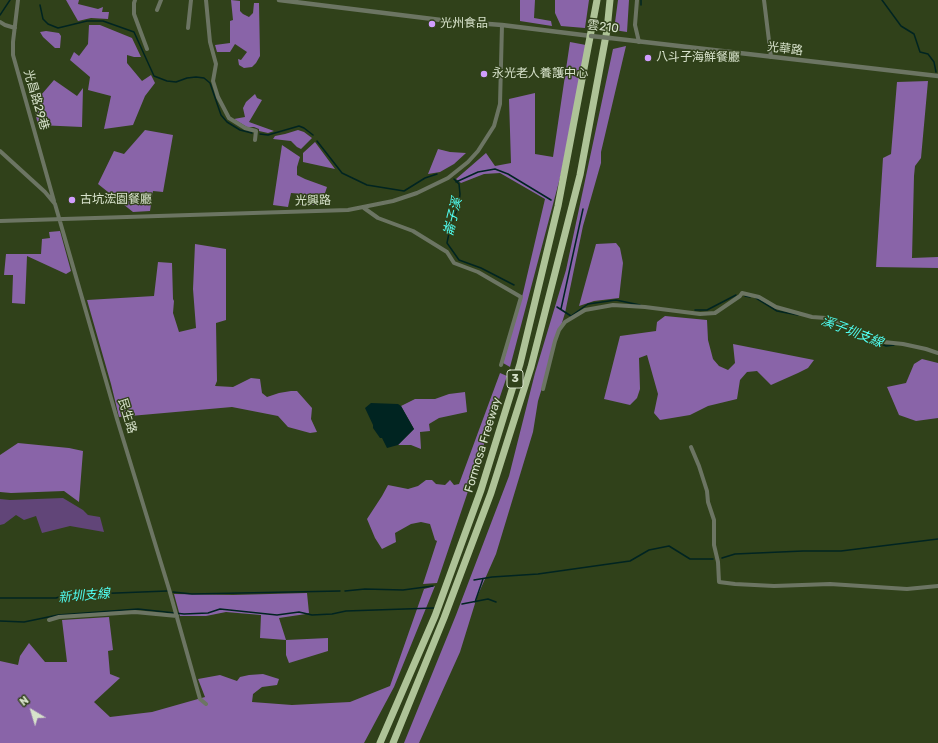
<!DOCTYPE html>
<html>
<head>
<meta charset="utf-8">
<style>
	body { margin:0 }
	#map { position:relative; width:938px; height:743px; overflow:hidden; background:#30411a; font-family:Rubik,sans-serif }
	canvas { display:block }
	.north { position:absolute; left:12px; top:691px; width:40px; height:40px; -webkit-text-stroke:3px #30411a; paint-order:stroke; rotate:322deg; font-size:11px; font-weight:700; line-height:16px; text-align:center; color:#d7e2cb }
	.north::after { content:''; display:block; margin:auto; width:14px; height:18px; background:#d7e2cb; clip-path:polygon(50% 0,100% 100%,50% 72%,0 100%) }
</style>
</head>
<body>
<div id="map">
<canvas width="938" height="743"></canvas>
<div class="north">N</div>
</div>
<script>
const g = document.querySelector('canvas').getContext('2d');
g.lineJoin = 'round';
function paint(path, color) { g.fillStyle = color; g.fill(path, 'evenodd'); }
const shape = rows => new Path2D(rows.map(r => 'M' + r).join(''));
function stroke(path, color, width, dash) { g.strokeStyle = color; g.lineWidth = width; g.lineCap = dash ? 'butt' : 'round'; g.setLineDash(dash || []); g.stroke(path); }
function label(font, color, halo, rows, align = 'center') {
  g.font = font + ' Rubik,"Noto Sans TC",sans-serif'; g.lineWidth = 3; g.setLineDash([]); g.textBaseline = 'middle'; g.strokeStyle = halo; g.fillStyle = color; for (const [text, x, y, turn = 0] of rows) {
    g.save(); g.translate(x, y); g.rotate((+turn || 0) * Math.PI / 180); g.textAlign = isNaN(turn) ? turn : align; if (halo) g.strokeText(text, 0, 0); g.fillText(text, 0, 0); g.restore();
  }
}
paint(shape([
	[63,498,83,510,88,515,100,517,104,532,70,526,42,533,36,516,24,520,16,515,4,524,0,525,0,499,10,500]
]), '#614578');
paint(shape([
	[66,0,79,0,78,4,98,9,103,7,102,12,109,12,108,19,91,18,78,21],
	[231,0,240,1,240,11,243,14,249,17,253,13,254,3,259,3,260,56,256,63,252,67,244,68,239,65,238,59,241,60,247,52,235,44,230,52,217,52,215,45,230,43,230,21,233,20],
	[520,0,535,0,534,18,551,21,552,26,520,21],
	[555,0,589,0,585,28,561,26,555,13],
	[618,0,629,0,627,32,614,30],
	[89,25,100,25,132,38,141,57,134,57,127,55,127,63,142,81,151,75,155,83,145,96,133,125,104,129,111,96,88,90,90,77,70,60,74,52,79,56,88,44],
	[46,31,59,33,61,36,60,48,55,48,43,37,40,32],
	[570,42,586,45,561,174,510,367,503,363,523,293,545,199,500,173,484,174,461,183,456,179,486,153,495,166,511,163,509,99,535,93,535,154,553,157],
	[626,46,601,152,601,163,583,226,565,313,538,401,533,432,496,554,477,597,460,652,419,743,404,743,456,615,509,476,535,373,566,270,613,49],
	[54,80,77,96,83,88,82,127,38,125,33,103,35,102],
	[928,81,921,158,915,166,914,176,912,258,938,257,938,268,876,267,883,158,891,154,897,82],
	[255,94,257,98,262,100,249,122,274,131,268,133,259,131,259,129,254,127,247,127,234,119,245,117,243,108,246,102],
	[145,130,173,135,163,192,153,191,150,211,133,212,98,184,114,151,124,154],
	[298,130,304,132,312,138,301,149,297,147,291,141,273,139,275,136,285,134],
	[315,142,335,169,303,162,303,153],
	[282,145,300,157,297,167,297,175,305,179,327,187,321,205,300,205,303,194,291,193,288,207,273,205],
	[438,149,450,152,466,153,454,164,440,172,428,174],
	[60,231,71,271,66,274,27,256,25,304,12,303,13,275,4,275,6,254,41,254,42,239,50,238,49,232],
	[616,243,620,248,623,263,619,298,594,301,579,306,596,244],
	[195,244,226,249,226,320,216,323,217,381,215,386,233,387,251,378,260,379,262,393,267,397,279,393,291,391,297,391,312,408,311,419,317,432,310,433,288,427,278,416,232,407,119,417,111,384,87,300,154,296,158,262,172,263,173,299,174,301,173,313,179,332,196,328,193,289],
	[665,316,707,320,708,340,713,359,719,366,728,370,735,363,733,344,814,360,808,368,798,373,771,385,757,371,747,372,740,380,737,399,708,406,690,415,660,420,654,413,658,394,647,355,639,358,640,389,637,398,630,405,604,399,620,336,656,331,657,322],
	[922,359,938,363,938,418,916,421,899,415,887,387,906,383,914,364],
	[500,373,507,376,437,583,423,584,437,541,435,540,430,524,421,522,411,524,395,533,396,542,382,549,375,538,367,519,382,496,388,485,408,489,418,486,426,480,432,480,436,484,445,485,450,480,454,485,459,484],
	[465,392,467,412,439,418,429,424,430,431,420,432,421,449,411,445,398,445,414,429,401,406,415,399,435,399,449,394],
	[18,443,69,448,83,451,79,502,64,491,11,493,0,492,0,455],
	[435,586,394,687,364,743,0,743,0,661,18,665,20,656,29,643,45,662,67,662,62,620,109,617,113,650,108,651,110,674,120,678,94,702,110,717,152,712,205,697,198,679,220,675,237,681,240,677,249,675,263,674,279,679,277,685,262,687,253,694,252,702,292,705,350,702,390,686,424,589],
	[307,593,309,613,306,614,279,618,286,640,328,638,328,651,289,663,286,655,286,640,260,638,261,615,226,612,206,616,180,616,174,594,233,595]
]), '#8964a8');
paint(shape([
	[371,403,398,404,401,406,414,429,398,445,387,448,382,438,380,438,373,428,373,425,365,408]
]), '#002421');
stroke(shape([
	[882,0,901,26,914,34,920,52,928,54,934,62,936,72],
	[40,5,43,19,48,24,58,28,87,21,103,21,134,32,154,76,167,81,176,82,187,78,196,77,204,78,210,83,221,115,227,122,240,130,252,133],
	[641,5,641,0],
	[0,15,10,0],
	[260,134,268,135,299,126,304,128,313,135],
	[317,141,342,173,367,185,404,191,425,178,437,174],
	[454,179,459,184,460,194,459,204,450,228,447,243,459,260,481,268,514,285],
	[456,182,478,172,495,169,508,174,551,200],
	[745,296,750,297],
	[756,298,777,311,798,315],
	[557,307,571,316,588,304,616,300,640,305],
	[561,309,583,209],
	[695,310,707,310,736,295],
	[829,321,886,346,894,345],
	[722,558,735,554,803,551,841,551,938,539],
	[474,580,492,577,538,574,630,561,649,550,669,546,690,559,713,559],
	[345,591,365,589,403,590,433,586],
	[173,592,192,594,340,591],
	[0,598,56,598,66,595,167,591],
	[475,602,483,579],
	[462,604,488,599,496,602],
	[0,621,24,622,58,615,138,609,184,614,208,613,220,609,277,615,299,612,312,615,332,614,346,611,434,608]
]), '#002421', 1.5);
stroke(shape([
	[18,0,13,42,13,55,54,201],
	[135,0,134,3,134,14,147,49],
	[206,0,210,42,216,64,213,81,218,97,229,118,245,128,256,131,255,140],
	[637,0,635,25,639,42],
	[764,0,771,57],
	[157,10,161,0],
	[0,22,5,25,15,28],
	[188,28,191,0],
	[0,151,45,192,55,204,117,419,169,589,200,699,206,704],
	[364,208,378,218,413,231,447,252,454,263,478,272,521,297,501,365],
	[0,221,348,210,393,201,417,193,448,178,468,162,478,151,494,126,500,104,502,25],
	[543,389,555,341,559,330,565,322,585,310,613,305,645,307,700,314,715,313,740,296,742,293,759,297,776,307,812,317,826,318,837,322,884,342,903,344,926,349,938,353],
	[691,447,699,466,707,491,708,502,714,520,714,545,718,562,719,582,735,584,774,586,830,584,907,589,938,586],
	[49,620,59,617,135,612,177,616]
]), '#6c7563', 4);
stroke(shape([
	[279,0,449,21,502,25,591,36],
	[610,38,938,76]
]), '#6c7563', 4.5);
stroke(shape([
	[380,743,435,616,481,490,520,364,558,206,597,0],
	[393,743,444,618,491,493,531,367,580,175,607,30,610,0]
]), '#aec397', 7);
stroke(shape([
	[591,36,610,38]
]), '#6c7563', 4.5);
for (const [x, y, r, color] of [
	[432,24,4,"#d19dfe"],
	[648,58,4,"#d19dfe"],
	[484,74,4,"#d19dfe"],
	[72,200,4,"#d19dfe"]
]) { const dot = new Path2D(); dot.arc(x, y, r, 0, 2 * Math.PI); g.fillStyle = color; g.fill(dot); stroke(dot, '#30411a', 1.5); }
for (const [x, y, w] of [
	[515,379,16]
]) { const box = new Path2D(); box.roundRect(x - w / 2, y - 9, w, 18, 3); g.fillStyle = '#30411a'; g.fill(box); stroke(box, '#d7e2cb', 1); }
label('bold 11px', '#d7e2cb', null, [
	["3",515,379]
]);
label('12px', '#d7e2cb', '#30411a', [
	["光州食品",440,24],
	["八斗子海鮮餐廳",656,58],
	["永光老人養護中心",492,74],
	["古坑浤園餐廳",80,200]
], 'left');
label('12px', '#d7e2cb', '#30411a', [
	["雲210",603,27,7],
	["光華路",785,49,7],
	["光昌路29巷",36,100,74],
	["光興路",313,201,-1],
	["民生路",127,416,73],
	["Formosa Freeway",483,445,-73]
]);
label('italic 13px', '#50fdf1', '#30411a', [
	["崙子溪",453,217,-76],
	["溪子圳支線",852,332,21],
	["新圳支線",84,596,-5]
]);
</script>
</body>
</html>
